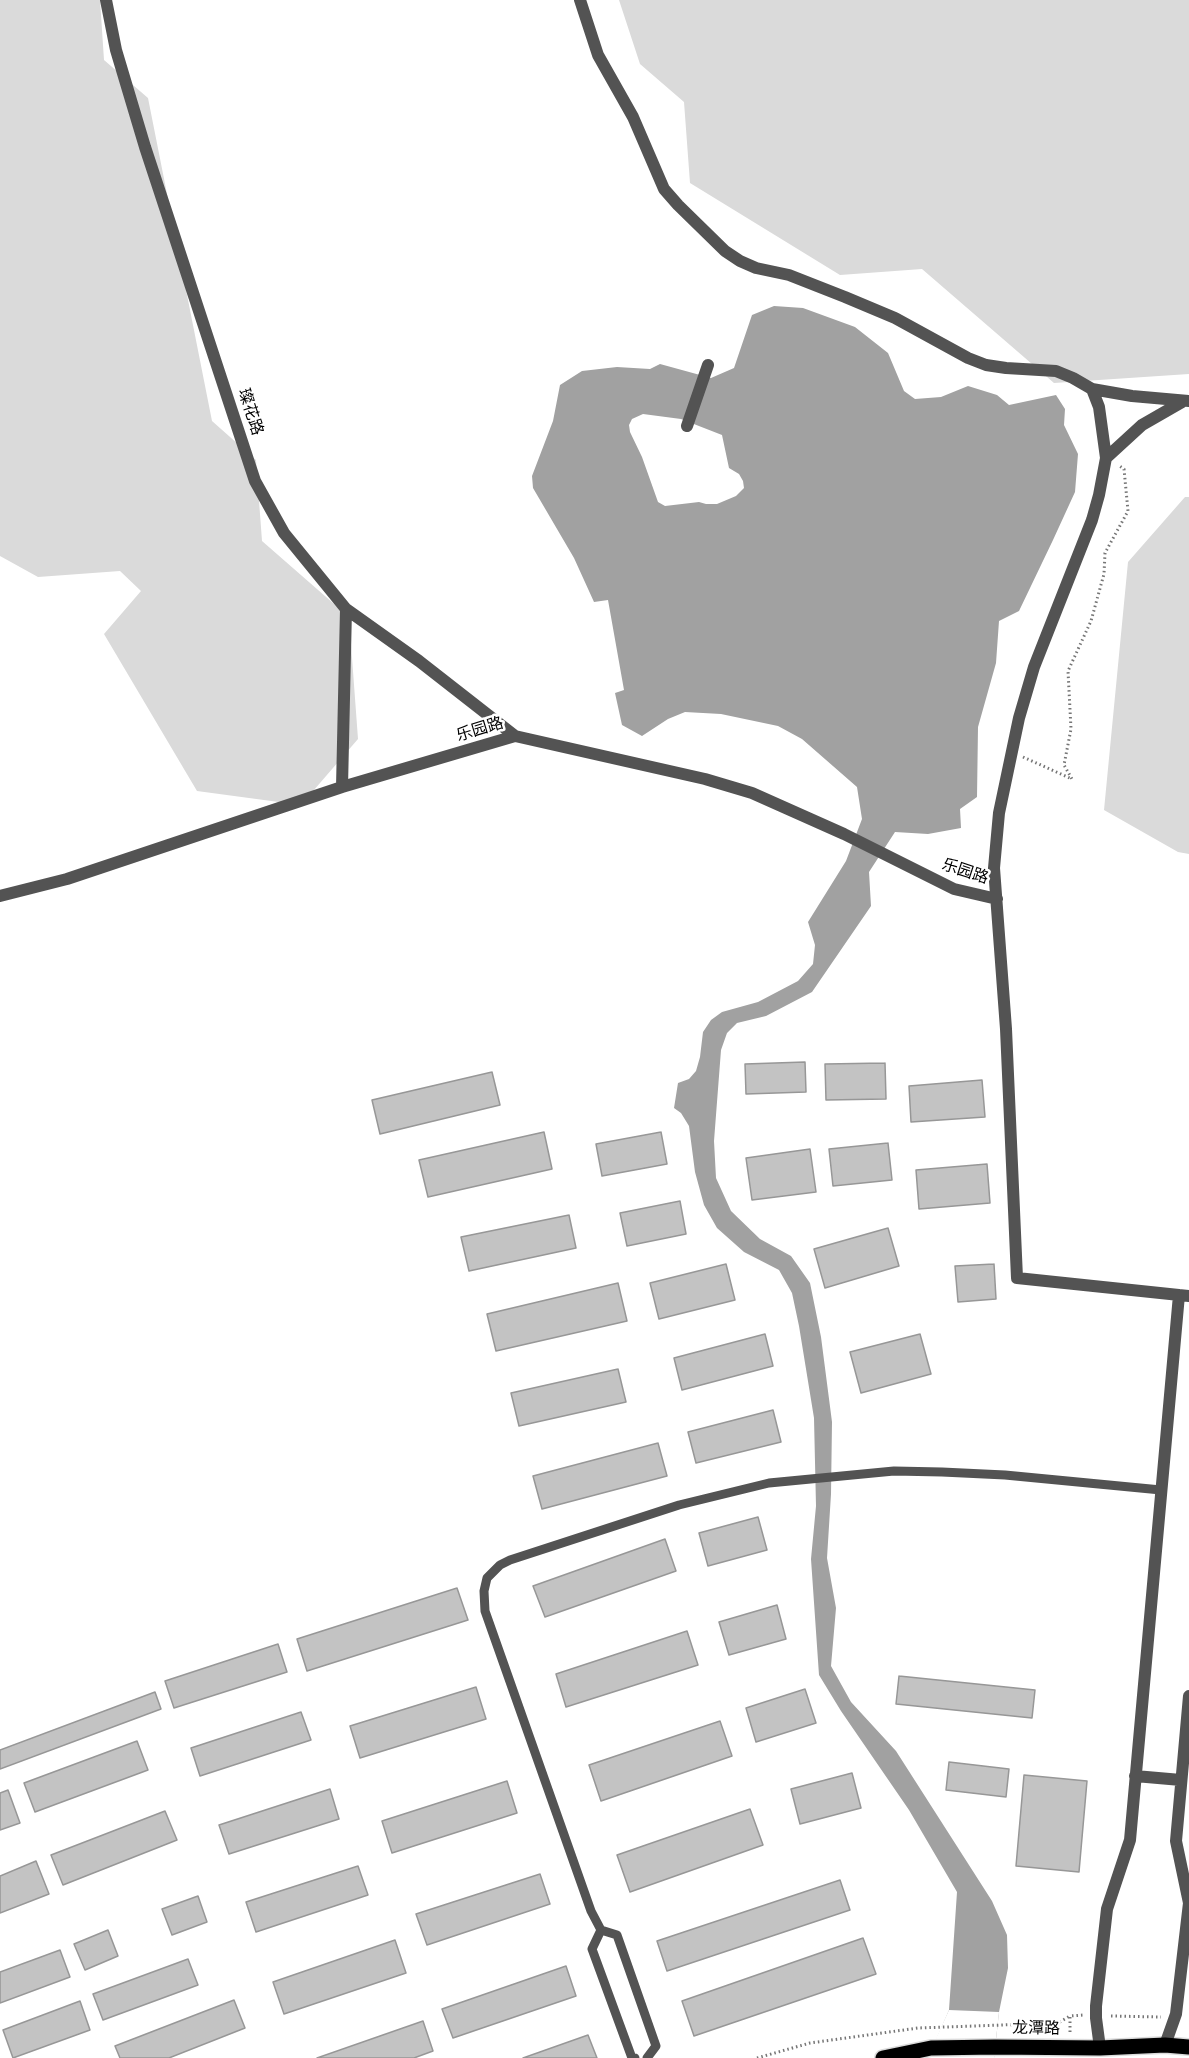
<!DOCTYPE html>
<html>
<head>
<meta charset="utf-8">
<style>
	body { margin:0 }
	canvas { display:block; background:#fff }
</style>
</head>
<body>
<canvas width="1189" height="2058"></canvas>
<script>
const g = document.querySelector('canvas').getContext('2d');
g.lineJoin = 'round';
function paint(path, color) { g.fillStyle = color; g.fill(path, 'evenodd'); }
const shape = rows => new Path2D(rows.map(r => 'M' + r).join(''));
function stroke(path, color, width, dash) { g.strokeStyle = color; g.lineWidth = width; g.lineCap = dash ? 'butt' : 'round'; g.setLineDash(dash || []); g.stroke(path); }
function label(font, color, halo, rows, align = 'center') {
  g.font = font + ' "Varela Round","Noto Sans SC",sans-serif'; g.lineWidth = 5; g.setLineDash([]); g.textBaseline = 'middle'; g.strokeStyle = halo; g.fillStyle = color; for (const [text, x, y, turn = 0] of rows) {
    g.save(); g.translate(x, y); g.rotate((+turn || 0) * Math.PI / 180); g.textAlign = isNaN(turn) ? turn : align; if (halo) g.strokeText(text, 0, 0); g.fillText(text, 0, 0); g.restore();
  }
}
paint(shape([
	[0,0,100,0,104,60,148,98,212,421,256,460,262,541,349,617,358,739,301,805,197,791,104,634,141,591,120,571,38,577,0,556],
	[619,0,1189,0,1189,374,1054,383,922,269,840,275,690,183,684,102,640,64],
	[1185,497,1189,497,1189,854,1178,852,1104,810,1128,562]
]), '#dadada');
paint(shape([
	[774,306,803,308,855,327,888,353,904,391,915,399,941,397,968,386,997,395,1009,405,1056,395,1065,409,1064,425,1078,454,1075,492,1053,540,1019,611,999,621,996,663,978,727,977,797,960,809,961,828,928,834,895,832,869,872,871,906,812,992,766,1016,737,1023,727,1033,721,1050,714,1141,716,1178,731,1211,760,1239,791,1256,810,1283,821,1337,832,1422,831,1494,827,1558,836,1608,831,1666,851,1702,896,1751,992,1901,1007,1935,1008,1968,999,2012,994,2058,928,2058,949,2010,957,1892,909,1810,841,1711,819,1675,811,1559,816,1506,814,1418,799,1326,792,1293,779,1270,744,1252,717,1228,704,1205,695,1172,689,1126,681,1113,674,1108,678,1083,689,1079,696,1071,700,1057,703,1032,711,1020,722,1012,758,1002,798,981,813,964,815,945,808,922,846,861,862,819,857,787,802,739,778,726,721,714,685,712,668,719,642,736,622,725,615,693,624,690,608,600,594,602,574,558,533,488,532,476,553,421,560,385,582,371,617,367,650,369,660,364,711,378,734,368,752,315],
	[643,414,681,419,722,435,729,468,739,474,743,481,744,488,736,496,717,504,706,504,699,502,665,506,658,502,642,457,630,432,629,425,632,419]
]), '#a1a1a1');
paint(shape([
	[949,2010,999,2012,994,2058,927,2058]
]), '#fff');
const building = shape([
	[805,1062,806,1092,746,1094,745,1064,805,1062],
	[885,1063,886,1099,826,1100,825,1064,885,1063],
	[492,1072,500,1105,380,1134,372,1100,492,1072],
	[982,1080,985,1117,911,1122,909,1086,982,1080],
	[544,1132,552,1169,428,1197,419,1160,544,1132],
	[661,1132,667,1164,602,1176,596,1144,661,1132],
	[888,1143,892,1180,833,1186,829,1149,888,1143],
	[810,1149,816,1192,752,1200,746,1158,810,1149],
	[987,1164,990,1203,919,1209,916,1170,987,1164],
	[680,1201,686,1234,627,1246,620,1213,680,1201],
	[569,1215,576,1248,469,1271,461,1237,569,1215],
	[888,1228,899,1266,825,1288,814,1249,888,1228],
	[726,1264,735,1300,659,1319,650,1283,726,1264],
	[994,1264,996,1299,958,1302,955,1266,994,1264],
	[618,1283,627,1321,496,1351,487,1314,618,1283],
	[765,1334,773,1366,682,1390,674,1358,765,1334],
	[920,1334,931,1374,861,1393,850,1352,920,1334],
	[618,1369,626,1402,519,1426,511,1393,618,1369],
	[773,1410,781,1442,696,1463,688,1432,773,1410],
	[658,1443,667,1476,542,1509,533,1476,658,1443],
	[758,1517,767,1550,708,1566,699,1533,758,1517],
	[665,1539,676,1571,545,1617,533,1586,665,1539],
	[457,1588,468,1620,307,1671,297,1639,457,1588],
	[777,1605,786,1639,729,1655,719,1622,777,1605],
	[687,1631,698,1665,566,1707,556,1674,687,1631],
	[278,1644,287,1672,174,1708,165,1681,278,1644],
	[899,1676,1035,1690,1032,1718,896,1704,899,1676],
	[476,1687,486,1719,360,1758,350,1726,476,1687],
	[805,1689,816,1723,756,1742,746,1708,805,1689],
	[155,1692,161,1709,0,1769,0,1750,155,1692],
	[301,1712,311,1740,200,1776,191,1748,301,1712],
	[720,1721,732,1756,601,1801,589,1765,720,1721],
	[137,1741,148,1770,35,1812,24,1783,137,1741],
	[949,1762,1009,1769,1006,1797,946,1790,949,1762],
	[852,1773,861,1808,800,1824,791,1789,852,1773],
	[1024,1775,1087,1781,1079,1872,1016,1866,1024,1775],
	[507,1781,517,1813,392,1853,382,1821,507,1781],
	[330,1789,339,1819,229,1854,219,1825,330,1789],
	[8,1790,20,1823,0,1830,0,1793,8,1790],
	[750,1809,763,1845,630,1892,617,1855,750,1809],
	[165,1811,177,1840,63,1885,51,1855,165,1811],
	[36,1861,49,1894,0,1913,0,1876,36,1861],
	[358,1866,368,1895,256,1932,246,1902,358,1866],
	[540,1874,550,1904,427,1945,416,1914,540,1874],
	[840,1880,850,1910,667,1971,657,1941,840,1880],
	[198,1896,207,1922,172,1935,162,1909,198,1896],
	[108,1930,118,1956,85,1970,74,1944,108,1930],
	[863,1938,876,1974,694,2036,682,2001,863,1938],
	[395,1940,406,1973,284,2014,273,1982,395,1940],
	[60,1950,70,1977,0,2003,0,1972,60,1950],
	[188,1959,198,1985,103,2020,93,1994,188,1959],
	[566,1966,576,1996,453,2038,442,2009,566,1966],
	[234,2000,245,2028,169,2058,120,2058,115,2046,234,2000],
	[80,2001,90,2030,13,2058,3,2030,80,2001],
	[423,2021,433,2051,414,2058,317,2058,423,2021],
	[588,2035,597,2058,523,2058,588,2035]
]);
paint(building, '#c3c3c3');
stroke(building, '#979797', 1.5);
const primary = shape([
	[883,2058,931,2048,995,2047,1100,2048,1165,2045,1189,2047]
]);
stroke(primary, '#dbdbdb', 18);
stroke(shape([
	[1023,757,1072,779,1064,765,1071,729,1068,671,1091,621,1104,574,1105,553,1128,511,1124,469,1118,465],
	[1111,2016,1161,2017],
	[1070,2032,1070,2016,1083,2015],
	[757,2058,810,2043,918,2028,1058,2023,1070,2016]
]), '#757575', 3, [1.5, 3]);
stroke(shape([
	[601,1930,591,1911,485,1611,484,1591,487,1578,500,1565,510,1560,679,1505,769,1483,894,1471,942,1472,1005,1475,1161,1490],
	[635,2058,632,2058,592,1949,601,1930,617,1935,656,2046,647,2058]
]), '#535353', 9);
stroke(shape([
	[106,0,116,50,145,147,255,481,284,533,346,609,419,661,515,736],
	[580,0,598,55,633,117,664,189,678,205,725,251,740,261,756,268,789,275,845,297,895,318,968,358,986,365,1006,368,1056,371,1073,378,1092,389,1132,396,1189,401],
	[1092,389,1099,407,1106,458,1099,495,1092,520,1034,667,1019,718,999,813,994,868,1006,1029,1017,1278,1189,1296],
	[687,426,708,365],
	[1106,458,1142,425,1182,402],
	[342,787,346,609],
	[0,896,67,879,342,787,515,736,705,779,752,793,844,834,954,889,997,899],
	[1135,1776,1181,1780],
	[1165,2045,1176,2014,1189,1903,1176,1841,1189,1696],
	[1100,2048,1096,2018,1096,2006,1107,1909,1130,1840,1179,1295]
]), '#535353', 12);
stroke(primary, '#000', 15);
label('16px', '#000', '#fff', [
	["璨花路",250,412,72],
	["乐园路",480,730,-17],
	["乐园路",965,872,18],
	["龙潭路",1036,2029,1]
]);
</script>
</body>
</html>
